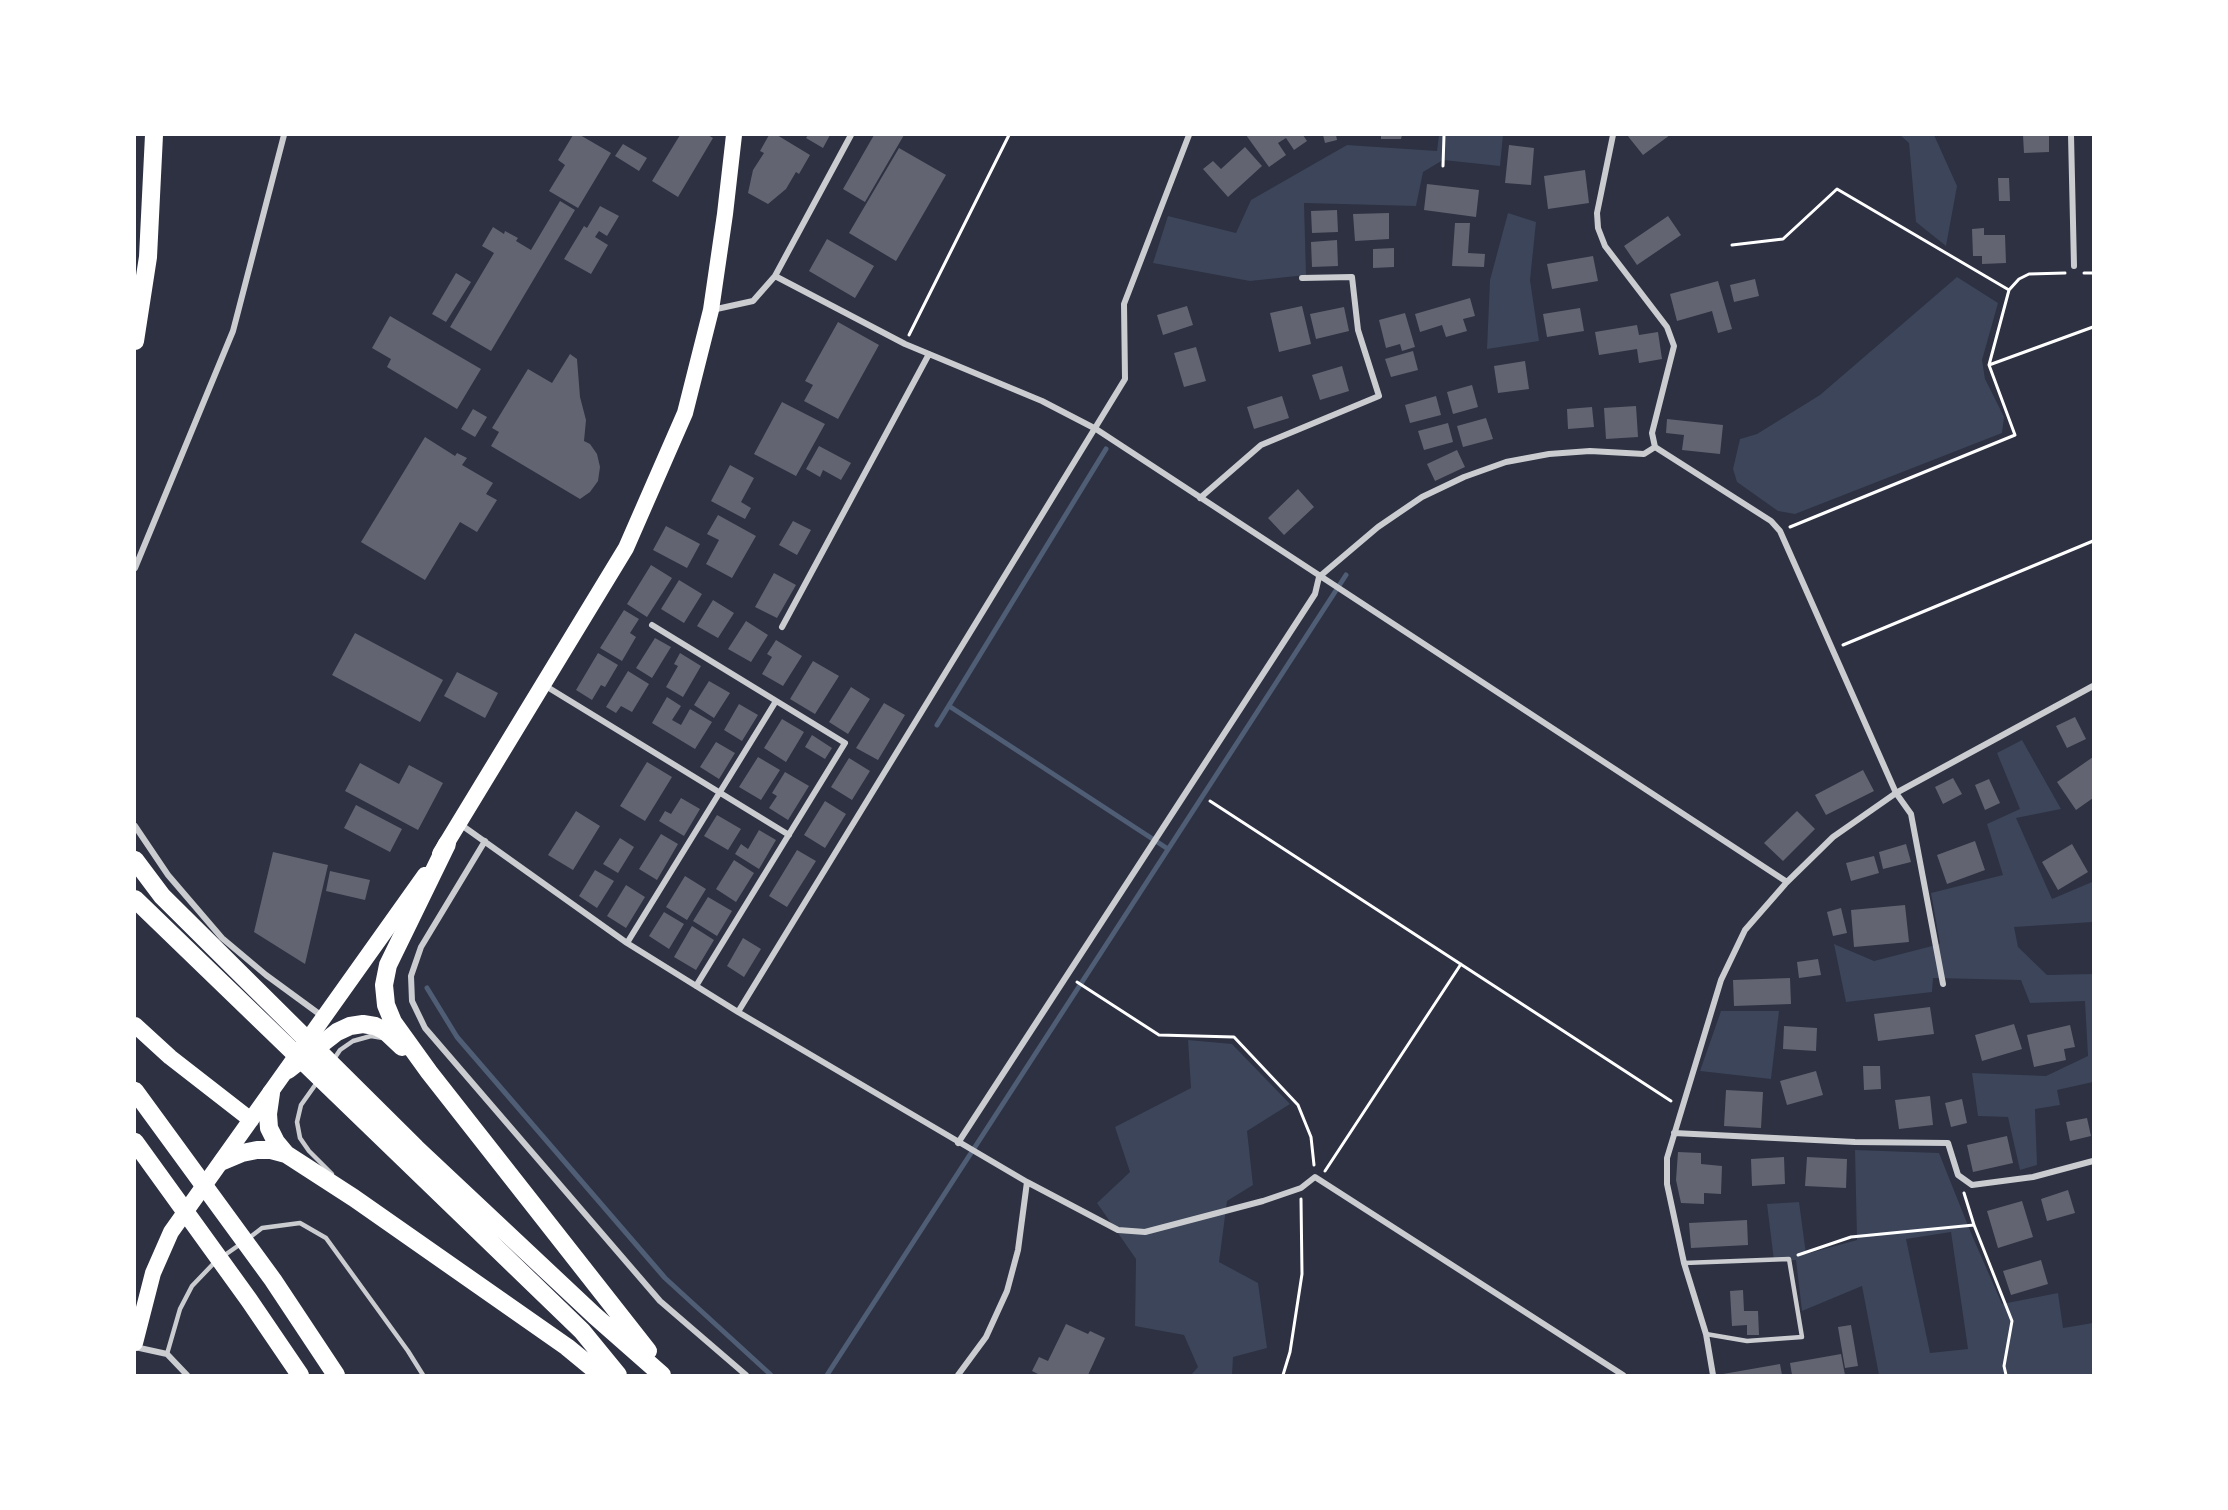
<!DOCTYPE html>
<html>
<head>
<meta charset="utf-8">
<style>
	body { margin:0 }
	#map { position:relative; width:2228px; height:1510px; overflow:hidden; background:#2d3142; font-family:"Public Sans",sans-serif }
	canvas { display:block }
	.frame { position:absolute; inset:0; border:136px solid #fff; pointer-events:none }
</style>
</head>
<body>
<div id="map">
<canvas width="2228" height="1510"></canvas>
<div class="frame"></div>
</div>
<script>
const g = document.querySelector('canvas').getContext('2d');
g.lineJoin = 'round';
function paint(path, color) { g.fillStyle = color; g.fill(path, 'evenodd'); }
const shape = rows => new Path2D(rows.map(r => 'M' + r).join(''));
function stroke(path, color, width, dash) { g.strokeStyle = color; g.lineWidth = width; g.lineCap = dash ? 'butt' : 'round'; g.setLineDash(dash || []); g.stroke(path); }
paint(shape([
	[1439,135,1503,135,1500,166,1443,160,1423,172,1416,206,1304,203,1306,275,1250,281,1153,263,1168,216,1236,233,1251,200,1347,145,1437,151],
	[1900,135,1934,135,1957,186,1946,246,1916,222,1909,143],
	[1508,213,1536,222,1530,280,1539,341,1487,349,1490,280],
	[1957,277,1998,303,1982,360,1985,379,2004,417,2002,433,1795,514,1778,511,1737,482,1733,469,1740,439,1757,434,1820,395],
	[2022,740,2061,809,2016,818,2052,899,2092,882,2093,922,2014,927,2018,947,2047,975,2093,974,2093,1082,2057,1090,2060,1105,2035,1109,2037,1165,2020,1170,2008,1117,1978,1116,1972,1073,2046,1076,2088,1056,2085,1001,2030,1003,2021,980,1933,978,1932,992,1846,1002,1834,944,1874,961,1940,944,1931,893,2003,875,1987,824,2020,809,1997,753],
	[1721,1011,1779,1011,1771,1079,1700,1071],
	[1188,1040,1232,1044,1290,1104,1247,1131,1253,1185,1227,1201,1219,1262,1258,1283,1267,1348,1233,1357,1232,1375,1191,1375,1198,1367,1184,1335,1135,1326,1136,1259,1097,1203,1130,1172,1115,1127,1191,1088],
	[1855,1150,1939,1153,1971,1233,2002,1304,2058,1293,2063,1328,2093,1323,2093,1375,1879,1375,1862,1286,1802,1311,1796,1260,1774,1261,1767,1204,1799,1202,1806,1254,1857,1240],
	[1951,1232,1968,1349,1930,1353,1906,1239]
]), '#3c4559');
stroke(shape([
	[949,706,1168,849],
	[937,725,1106,449],
	[427,988,457,1037,665,1278,771,1375],
	[827,1375,1346,575]
]), '#4f5d75', 5);
paint(shape([
	[573,135,580,135,611,153,578,208,549,191,565,165,558,160],
	[680,135,708,135,713,138,678,197,652,181],
	[769,135,777,135,810,155,799,174,796,172,786,189,768,204,748,193,753,170,764,153,760,151],
	[808,135,830,135,823,148,806,138],
	[874,135,904,135,865,202,843,189],
	[1246,135,1303,135,1307,141,1294,150,1286,138,1278,143,1286,155,1269,167],
	[1323,135,1336,135,1337,140,1325,143],
	[1381,135,1402,135,1401,139,1381,139],
	[1627,135,1670,135,1643,155],
	[2023,135,2049,135,2049,152,2024,153],
	[623,144,647,158,639,171,615,156],
	[1509,145,1534,148,1531,185,1505,183],
	[1245,147,1262,166,1228,197,1203,169,1213,161,1221,169],
	[899,148,946,175,896,261,849,233],
	[1585,170,1589,203,1548,209,1544,176],
	[1998,178,2009,178,2010,201,1999,201],
	[1427,184,1479,190,1476,217,1424,210],
	[560,201,575,210,491,351,450,327,494,253,482,246,493,227,504,234,505,231,518,238,516,241,531,250],
	[600,206,619,216,607,236,599,231,595,237,608,245,591,274,564,259,584,226,587,228],
	[1337,210,1338,232,1312,233,1311,211],
	[1389,213,1389,239,1355,241,1353,214],
	[1668,216,1681,235,1637,265,1624,246],
	[1455,223,1470,223,1468,253,1485,254,1484,267,1452,266],
	[1984,228,1984,235,2005,235,2006,263,1982,264,1982,256,1973,256,1972,229],
	[827,239,874,266,855,298,809,271],
	[1337,240,1338,266,1312,267,1311,242],
	[1394,248,1394,267,1373,268,1373,249],
	[1593,256,1598,281,1552,289,1547,264],
	[456,273,471,282,446,322,432,314],
	[1755,279,1759,296,1734,302,1730,285],
	[1718,281,1732,329,1718,333,1712,311,1677,321,1670,294],
	[1470,298,1475,316,1463,319,1467,331,1446,337,1442,325,1420,332,1415,314],
	[1187,306,1193,325,1163,335,1157,315],
	[1302,306,1311,344,1279,352,1270,313],
	[1344,307,1349,331,1316,339,1310,314],
	[1580,308,1584,331,1547,337,1543,314],
	[1405,313,1415,347,1402,351,1400,344,1386,348,1379,320],
	[390,316,481,369,457,409,387,367,391,359,372,348],
	[838,322,879,345,838,419,804,401,813,385,805,381],
	[1637,325,1639,335,1658,332,1662,359,1639,363,1637,349,1599,355,1595,332],
	[1196,347,1206,381,1184,387,1174,353],
	[1413,351,1418,370,1391,377,1385,359],
	[570,354,577,359,580,397,586,420,584,441,590,444,597,454,600,467,598,481,590,492,580,499,491,446,499,432,492,428,528,369,552,383],
	[1525,361,1529,389,1498,393,1494,366],
	[1342,366,1349,391,1320,400,1312,375],
	[1472,385,1478,407,1453,414,1447,392],
	[1282,396,1289,418,1254,429,1247,407],
	[1436,396,1441,415,1410,423,1405,405],
	[782,402,825,424,796,476,754,454],
	[1636,406,1638,437,1606,439,1604,408],
	[1592,407,1594,427,1568,429,1567,409],
	[473,409,487,417,475,437,461,429],
	[1486,418,1493,439,1463,447,1457,426],
	[1667,419,1723,425,1720,454,1682,450,1684,435,1666,433],
	[1448,423,1453,442,1424,450,1418,431],
	[425,437,455,456,457,453,467,458,462,465,493,483,486,494,497,500,477,532,460,522,425,580,361,542],
	[819,446,851,463,841,480,823,470,820,477,806,469],
	[1457,450,1465,467,1435,481,1427,464],
	[730,465,754,478,741,502,751,508,745,519,711,501],
	[1298,489,1314,507,1284,535,1268,518],
	[718,515,756,536,732,578,706,564,719,540,707,534],
	[793,521,811,530,797,555,779,545],
	[666,526,700,544,687,568,653,550],
	[651,565,672,578,647,617,627,604],
	[774,573,796,585,777,618,755,607],
	[679,580,702,594,684,623,661,609],
	[713,600,734,613,718,638,697,626],
	[624,610,639,619,630,633,636,637,622,661,600,648],
	[746,621,768,635,751,662,728,649],
	[355,633,443,680,420,722,332,675],
	[655,638,671,647,652,678,636,668],
	[776,640,802,656,783,686,762,674,772,657,767,654],
	[598,653,618,665,605,687,601,685,592,700,576,690],
	[680,653,701,666,683,697,666,687,678,666,674,664],
	[813,661,839,676,815,714,790,699],
	[628,671,649,684,632,712,621,706,616,713,606,707],
	[457,672,498,693,485,718,444,696],
	[709,681,730,693,714,718,694,705],
	[851,687,870,699,848,734,829,722],
	[667,697,681,706,672,720,681,725,690,709,712,722,695,749,652,723],
	[884,703,905,715,878,760,856,748],
	[739,704,758,715,742,741,724,730],
	[2075,717,2086,739,2067,748,2056,726],
	[782,719,804,732,786,762,764,748],
	[812,735,832,748,825,759,805,747],
	[716,742,735,753,719,779,700,767],
	[758,757,780,770,761,800,739,787],
	[2093,757,2093,798,2076,810,2057,782],
	[849,758,870,771,852,800,831,787],
	[647,762,672,777,645,821,620,806],
	[360,763,399,784,409,765,443,783,418,830,345,791],
	[1863,770,1874,791,1826,815,1815,795],
	[785,772,809,786,788,820,769,808,777,796,772,793],
	[1953,778,1962,794,1943,804,1935,787],
	[1989,779,2000,803,1985,810,1975,785],
	[681,798,700,809,684,836,659,821,665,811,671,814],
	[825,801,846,814,825,848,804,835],
	[356,805,402,829,390,852,344,828],
	[576,811,600,826,573,870,548,855],
	[1797,811,1815,829,1783,861,1764,843],
	[717,815,741,829,728,850,704,836],
	[759,830,776,840,759,869,735,854,741,844,748,849],
	[661,834,678,844,657,880,639,869],
	[620,838,634,847,618,873,603,864],
	[1975,841,1985,870,1947,884,1937,855],
	[1906,844,1911,862,1883,869,1879,852],
	[2072,844,2088,872,2058,890,2042,862],
	[797,850,816,861,787,907,769,896],
	[273,852,328,865,305,964,254,932],
	[1874,856,1879,873,1851,881,1846,863],
	[734,860,754,873,736,902,716,889],
	[595,870,614,881,597,908,579,896],
	[330,871,370,880,365,900,326,891],
	[685,876,706,889,687,920,666,907],
	[626,885,645,897,626,928,607,916],
	[708,897,732,911,717,936,693,921],
	[1905,905,1909,942,1854,947,1851,910],
	[1841,908,1847,933,1833,936,1827,912],
	[664,912,684,924,669,949,649,936],
	[692,926,714,940,696,970,674,957],
	[743,938,761,949,744,977,727,966],
	[1818,959,1821,975,1799,978,1797,962],
	[1790,978,1791,1004,1734,1006,1733,980],
	[1930,1007,1934,1034,1878,1041,1874,1014],
	[2014,1024,2022,1049,1982,1061,1975,1035],
	[2070,1025,2075,1047,2064,1049,2066,1060,2034,1067,2027,1035],
	[1784,1026,1817,1028,1816,1051,1783,1049],
	[1863,1066,1880,1066,1881,1089,1864,1090],
	[1816,1071,1823,1095,1787,1105,1780,1081],
	[1726,1090,1763,1092,1761,1128,1724,1126],
	[1930,1096,1933,1125,1899,1129,1895,1100],
	[1962,1099,1967,1123,1951,1127,1945,1103],
	[2087,1118,2091,1136,2070,1141,2066,1122],
	[2007,1136,2013,1163,1973,1172,1967,1145],
	[1678,1152,1701,1153,1701,1164,1722,1166,1721,1194,1704,1193,1704,1204,1681,1203,1676,1180],
	[1784,1157,1785,1184,1752,1186,1751,1159],
	[1807,1157,1847,1159,1846,1188,1805,1186],
	[2068,1190,2075,1213,2047,1221,2041,1199],
	[2022,1201,2033,1237,1998,1248,1987,1211],
	[1747,1220,1748,1245,1691,1248,1689,1223],
	[2041,1260,2048,1284,2011,1295,2003,1271],
	[1743,1290,1744,1311,1758,1311,1759,1335,1747,1335,1747,1325,1732,1326,1730,1291],
	[1066,1324,1088,1334,1090,1331,1105,1338,1088,1375,1040,1375,1032,1371,1039,1357,1048,1361],
	[1851,1325,1858,1366,1845,1368,1838,1327],
	[1841,1354,1845,1375,1792,1375,1790,1363],
	[1780,1364,1782,1375,1723,1375,1723,1374]
]), '#626471');
stroke(shape([
	[1443,166,1444,135],
	[1732,245,1783,239,1837,189,2009,290],
	[2084,273,2093,273],
	[909,335,1009,135],
	[1989,365,2093,327],
	[1790,527,2015,435,1989,365,2009,290,2019,279,2029,274,2065,273],
	[1843,645,2093,541],
	[1210,801,1671,1101],
	[1077,982,1159,1035,1234,1037,1298,1105,1311,1137,1314,1165],
	[1325,1171,1461,964],
	[1974,1225,2012,1321,2004,1366,2006,1375],
	[1798,1255,1851,1237,1974,1225,1964,1193],
	[1283,1375,1290,1352,1302,1274,1301,1199]
]), '#fff', 3);
stroke(shape([
	[334,1059,340,1050,353,1041,371,1036,383,1038],
	[318,1081,301,1105,297,1122,300,1138,309,1151,332,1174],
	[249,1238,262,1228,300,1223,326,1238,408,1351,423,1375],
	[222,1257,242,1243],
	[1684,1263,1789,1259,1802,1337,1747,1341,1706,1334],
	[167,1354,180,1309,192,1286,215,1262]
]), '#caccd0', 4.5);
stroke(shape([
	[1613,135,1597,213,1598,228,1605,246,1667,327,1674,346,1652,433,1655,447,1771,521,1780,531,1896,793,1911,814,1943,984],
	[2071,135,2074,266],
	[775,276,905,344,1042,401,1096,429,1787,882],
	[712,310,753,301,775,276,851,135],
	[1200,498,1261,445,1379,396,1358,330,1352,277,1302,278],
	[135,568,233,331,284,135],
	[652,625,845,743,696,986],
	[782,627,929,354],
	[544,685,789,835],
	[460,824,627,943,738,1012,1027,1182,1018,1250,1007,1291,986,1337,958,1375],
	[135,826,168,875,222,938,266,975,322,1016],
	[485,841,421,947,411,976,412,1001,425,1028,660,1301,746,1375],
	[627,943,776,701],
	[738,1012,1125,379,1124,304,1189,135],
	[1674,1133,1855,1142,1948,1143,1958,1175,1972,1185,2033,1177,2093,1161],
	[958,1143,1315,594,1319,577,1378,527,1422,497,1464,477,1506,462,1549,454,1590,451,1644,454,1655,447],
	[1027,1182,1118,1230,1145,1232,1263,1201,1301,1188,1315,1177,1623,1375],
	[135,1347,167,1354,187,1375],
	[1713,1375,1706,1334,1684,1263,1667,1184,1667,1158,1721,980,1745,930,1787,882,1833,837,1896,793,2093,686]
]), '#caccd0', 6);
stroke(shape([
	[440,854,626,548,685,413,711,310,725,214,734,135],
	[135,1025,170,1057,251,1120],
	[135,1343,153,1273,171,1232,425,875]
]), '#fff', 16);
stroke(shape([
	[135,341,148,257,154,135],
	[447,844,388,965,384,985,386,1005,393,1022,429,1072,648,1351],
	[135,860,162,896,416,1148,595,1316,662,1375],
	[135,899,582,1331,618,1375],
	[288,1070,337,1032,350,1026,363,1024,375,1026,385,1031,402,1047],
	[135,1091,273,1280,336,1375],
	[271,1093,268,1114,269,1128,276,1142,286,1154],
	[135,1142,249,1300,300,1375],
	[223,1161,242,1153,257,1150,271,1150,286,1154,354,1198,567,1347,601,1375]
]), '#fff', 18);
</script>
</body>
</html>
